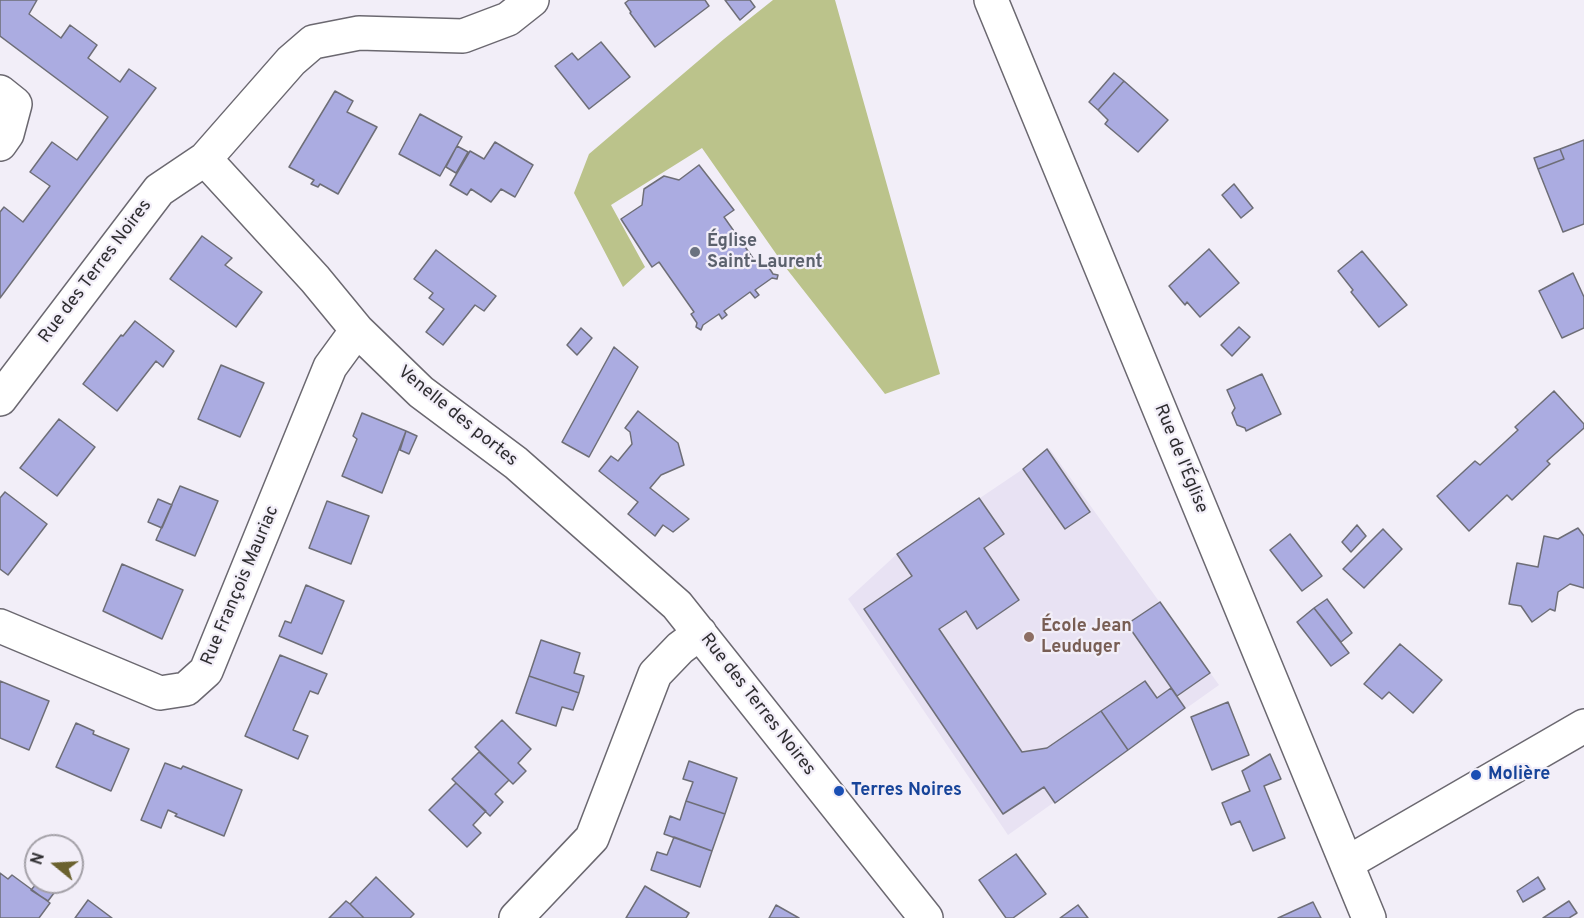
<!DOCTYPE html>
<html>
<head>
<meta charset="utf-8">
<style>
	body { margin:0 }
	#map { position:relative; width:1584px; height:918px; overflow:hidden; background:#f2eef8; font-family:Overpass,sans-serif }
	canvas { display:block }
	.north { position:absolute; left:24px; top:834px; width:60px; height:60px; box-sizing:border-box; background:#f2eef8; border:2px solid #a4a1a8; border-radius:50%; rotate:288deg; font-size:16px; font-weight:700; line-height:24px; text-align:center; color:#2f2e31 }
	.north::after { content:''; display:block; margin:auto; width:21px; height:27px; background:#6a612e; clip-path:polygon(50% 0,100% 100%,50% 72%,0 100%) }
</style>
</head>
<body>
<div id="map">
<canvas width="1584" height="918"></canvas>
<div class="north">N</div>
</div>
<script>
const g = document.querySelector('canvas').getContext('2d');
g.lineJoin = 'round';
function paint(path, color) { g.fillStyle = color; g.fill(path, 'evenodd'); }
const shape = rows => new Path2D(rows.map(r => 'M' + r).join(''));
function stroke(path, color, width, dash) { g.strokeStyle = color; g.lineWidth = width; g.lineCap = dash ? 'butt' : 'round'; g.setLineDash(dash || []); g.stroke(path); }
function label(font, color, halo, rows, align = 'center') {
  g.font = font + ' Overpass,sans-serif'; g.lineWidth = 4.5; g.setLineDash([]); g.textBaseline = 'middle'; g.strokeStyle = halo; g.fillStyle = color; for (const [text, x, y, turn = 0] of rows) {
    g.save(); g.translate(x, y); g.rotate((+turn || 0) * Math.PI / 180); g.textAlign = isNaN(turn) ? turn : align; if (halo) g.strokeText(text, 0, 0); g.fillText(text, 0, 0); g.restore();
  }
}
paint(shape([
	[1049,448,1219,685,1008,835,848,599,897,554,1023,469]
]), '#e8e2f3');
paint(shape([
	[773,0,835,0,940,374,885,394,786,268,702,148,611,205,645,267,623,287,574,193,589,154,724,39]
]), '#bbc38b');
const building = shape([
	[0,0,37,0,29,14,61,38,70,25,97,45,88,58,120,82,129,69,156,88,0,298,0,212,4,207,23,222,50,186,30,172,52,142,77,160,108,117,0,36,0,0],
	[629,0,705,0,709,6,655,47,630,13,631,12,625,3,629,0],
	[725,0,750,0,755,7,740,20,725,0],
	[601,42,630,77,589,109,555,66,572,53,578,60,601,42],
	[1114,73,1124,81,1098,110,1089,102,1114,73],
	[1124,81,1168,120,1138,152,1105,124,1108,120,1098,110,1124,81],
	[335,91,353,101,347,112,377,127,338,194,320,184,318,187,311,184,314,180,289,167,335,91],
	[420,114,462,137,440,176,399,154,420,114],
	[1584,140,1584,224,1563,232,1538,169,1564,159,1560,149,1584,140],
	[495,142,533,165,515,197,501,189,491,202,471,189,467,195,450,185,470,151,484,159,495,142],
	[457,146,468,152,456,173,446,167,457,146],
	[1560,149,1564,159,1538,169,1534,158,1560,149],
	[699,165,734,210,724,217,760,268,766,263,773,274,778,275,777,279,772,278,755,290,759,295,755,298,750,292,724,311,727,315,722,319,719,314,703,325,701,330,696,327,697,323,691,314,694,312,659,262,652,267,621,219,642,205,644,189,664,176,679,180,699,165],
	[1234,184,1253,208,1241,218,1222,195,1234,184],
	[202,236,232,258,225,265,262,292,236,327,170,279,202,236],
	[1209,249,1239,283,1200,317,1187,302,1185,305,1169,286,1209,249],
	[436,250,496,296,484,311,475,305,443,345,426,332,444,309,429,298,433,293,414,279,436,250],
	[1362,251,1407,305,1379,327,1351,292,1353,290,1338,271,1362,251],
	[1573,273,1584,297,1584,328,1562,338,1539,291,1573,273],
	[135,321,174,351,163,367,156,361,117,411,83,384,121,335,123,336,135,321],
	[1239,327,1250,337,1232,356,1221,345,1239,327],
	[581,328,592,338,577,355,567,345,581,328],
	[614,347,638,367,589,457,562,442,614,347],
	[221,365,264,383,240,437,198,419,221,365],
	[1262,374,1281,414,1246,431,1245,428,1237,425,1232,413,1235,408,1227,390,1262,374],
	[1554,391,1584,424,1584,428,1547,461,1550,464,1512,500,1507,495,1469,531,1437,496,1475,461,1480,465,1518,430,1515,427,1554,391],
	[638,411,678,443,684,465,661,475,650,488,689,519,673,532,663,525,655,536,628,514,638,502,599,471,611,456,618,461,632,444,630,432,625,428,638,411],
	[362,413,406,431,382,493,342,476,357,439,353,436,362,413],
	[59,419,95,447,57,496,20,468,59,419],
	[406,431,417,436,409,454,400,450,406,431],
	[1047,449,1090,512,1065,529,1023,469,1047,449],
	[180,486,218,501,195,556,156,540,180,486],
	[5,492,47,524,8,575,0,569,0,498,5,492],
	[979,498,1004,534,984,548,1019,600,977,629,966,611,939,629,1022,752,1047,748,1101,711,1128,750,1055,803,1044,787,1003,814,864,609,912,576,897,554,979,498],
	[158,499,172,505,162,528,148,522,158,499],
	[327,501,369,516,351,564,309,548,327,501],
	[1357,525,1366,536,1351,552,1342,542,1357,525],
	[1578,528,1584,536,1584,588,1570,584,1558,592,1555,611,1550,609,1532,622,1521,606,1509,604,1517,563,1538,567,1544,536,1558,539,1578,528],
	[1383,529,1402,549,1364,588,1343,569,1383,529],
	[1290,534,1322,576,1302,591,1270,550,1290,534],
	[122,564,183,590,162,639,103,611,122,564],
	[306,585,344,601,322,654,279,636,285,621,291,623,306,585],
	[1327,599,1352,633,1341,642,1314,608,1327,599],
	[1160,602,1210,673,1177,696,1127,624,1160,602],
	[1314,608,1349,653,1331,666,1297,622,1314,608],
	[541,640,580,653,574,673,584,676,579,693,529,676,541,640],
	[1400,644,1442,680,1413,713,1389,692,1382,699,1364,684,1400,644],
	[280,655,327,674,318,694,310,691,293,730,308,736,298,759,245,736,280,655],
	[529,676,579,693,573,710,562,707,556,726,516,713,529,676],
	[0,681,49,701,29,750,0,738,0,681],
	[1145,681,1157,698,1171,688,1185,708,1128,750,1101,711,1145,681],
	[1228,702,1249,755,1212,770,1191,717,1228,702],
	[502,720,531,749,518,763,526,771,513,784,475,747,502,720],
	[76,723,94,731,93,734,129,749,111,791,56,767,76,723],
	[479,752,509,780,495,794,503,802,490,816,452,779,479,752],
	[1270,754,1281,779,1264,786,1285,838,1253,851,1240,821,1231,825,1222,803,1250,791,1242,771,1270,754],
	[689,761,737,778,725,814,686,801,693,782,683,779,689,761],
	[165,763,181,769,183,766,242,790,224,836,175,816,177,814,168,810,161,828,141,820,165,763],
	[456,783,486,811,473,825,481,833,467,847,429,810,456,783],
	[686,801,725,814,712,851,664,834,670,816,680,820,686,801],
	[674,837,712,851,700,887,651,870,657,852,667,855,674,837],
	[1016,854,1046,894,1013,918,1006,918,979,880,1016,854],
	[0,873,8,879,12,875,50,903,39,918,0,918,0,873],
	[376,877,414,914,410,918,364,918,350,904,376,877],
	[1538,877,1545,889,1523,902,1517,891,1538,877],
	[38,882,55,882,60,885,48,901,31,890,38,882],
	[645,886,689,913,686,918,626,918,645,886],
	[88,900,112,918,75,918,88,900],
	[346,901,350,904,364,918,329,918,346,901],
	[1569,901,1577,913,1569,918,1543,918,1569,901],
	[1313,902,1321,918,1278,918,1313,902],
	[776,905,799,918,769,918,776,905],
	[1078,905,1088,918,1060,918,1078,905]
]);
paint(building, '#abace1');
stroke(building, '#6e6e77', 1.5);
const minor = shape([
	[0,92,15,104,7,134,0,144],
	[205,159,315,279,357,330,421,392,516,463,677,605,926,918],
	[0,399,159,190,205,159,291,61,313,42,359,33,463,36,508,19,532,0],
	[0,626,160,693,186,689,206,671,330,367,357,330],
	[1347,863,1584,726],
	[516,918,592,838,655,674,680,648,700,633]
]);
const tertiary = shape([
	[991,0,1369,918]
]);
stroke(minor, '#6b6870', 36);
stroke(tertiary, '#6b6870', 36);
stroke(minor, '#fff', 33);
stroke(tertiary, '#fff', 33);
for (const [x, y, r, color] of [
	[695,252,6,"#6b7280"],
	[1029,637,6,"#8d6e63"],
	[1476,775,6,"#1a4fb4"],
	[839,791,6,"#1a4fb4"]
]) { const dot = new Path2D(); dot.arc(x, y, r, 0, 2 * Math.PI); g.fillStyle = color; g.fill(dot); stroke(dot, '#f2eef8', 2); }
label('bold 18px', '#5b616d', '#f2eef8', [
	["Église",707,242],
	["Saint-Laurent",707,263]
], 'left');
label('18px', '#2f2e31', '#f2eef8', [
	["Rue des Terres Noires",96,272,-53],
	["Venelle des portes",457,417,39],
	["Rue de l'Église",1180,459,68],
	["Rue François Mauriac",241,586,-67],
	["Rue des Terres Noires",757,705,52]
]);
label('bold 18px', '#785e54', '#f2eef8', [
	["École Jean",1041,627],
	["Leuduger",1041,648]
], 'left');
label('bold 18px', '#164399', '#f2eef8', [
	["Molière",1488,775],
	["Terres Noires",851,791]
], 'left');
</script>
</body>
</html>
